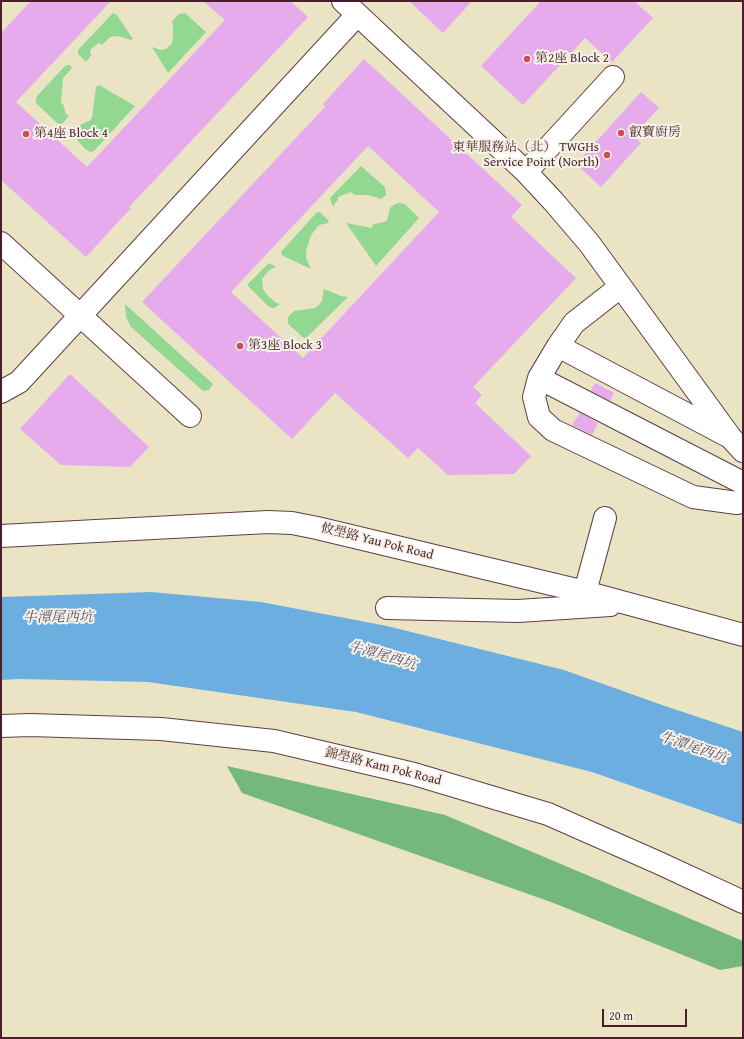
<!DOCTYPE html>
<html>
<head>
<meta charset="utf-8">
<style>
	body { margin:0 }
	#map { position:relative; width:744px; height:1039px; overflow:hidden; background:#eae4c5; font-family:"Gentium Book Plus",serif }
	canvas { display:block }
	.frame { position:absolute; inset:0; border:2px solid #4a1f2b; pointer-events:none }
	.scale { position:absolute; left:602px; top:1009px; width:85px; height:18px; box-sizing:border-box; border:2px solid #4a1f2b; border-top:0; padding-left:5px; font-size:12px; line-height:14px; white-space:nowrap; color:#4a1f2b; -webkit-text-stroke:3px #f7f3e8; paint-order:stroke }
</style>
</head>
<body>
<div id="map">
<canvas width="744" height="1039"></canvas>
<div class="frame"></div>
<div class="scale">20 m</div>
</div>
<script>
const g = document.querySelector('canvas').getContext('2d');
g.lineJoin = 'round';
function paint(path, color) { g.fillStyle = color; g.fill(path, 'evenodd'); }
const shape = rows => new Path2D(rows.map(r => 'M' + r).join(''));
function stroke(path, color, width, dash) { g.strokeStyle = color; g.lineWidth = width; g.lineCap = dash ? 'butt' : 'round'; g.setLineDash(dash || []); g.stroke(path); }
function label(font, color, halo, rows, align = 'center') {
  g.font = font + ' "Gentium Book Plus","Noto Serif TC",serif'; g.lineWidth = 4; g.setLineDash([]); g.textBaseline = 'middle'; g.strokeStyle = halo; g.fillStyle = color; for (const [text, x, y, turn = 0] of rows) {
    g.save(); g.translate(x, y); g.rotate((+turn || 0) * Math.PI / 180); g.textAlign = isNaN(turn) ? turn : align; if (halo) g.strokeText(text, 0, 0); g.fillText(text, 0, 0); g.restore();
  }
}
paint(shape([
	[113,13,116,14,133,39,131,40,118,36,110,37,102,45,99,43,92,48,90,51,91,55,86,62,78,54,78,50],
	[185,13,206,32,168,73,152,47,161,50,166,49,172,43,173,37,173,25,172,21,179,14],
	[66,65,70,65,72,68,63,78,61,104,63,104,66,114,69,116,63,123,60,124,57,123,36,103,36,100,37,96],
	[99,85,135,106,94,151,90,152,84,148,74,136,78,126,89,121,92,118,96,87],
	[361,166,385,187,386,195,381,199,368,195,355,195,351,192,338,197,338,200,334,204,335,207,332,205,330,198],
	[400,203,405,204,419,218,376,266,346,223,372,228,372,225,375,224,387,221,390,208,395,204],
	[317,212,320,212,329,221,328,223,319,225,311,235,306,251,306,258,311,269,283,256,281,252],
	[269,263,276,267,269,270,262,279,263,289,267,295,275,302,280,304,274,308,269,307,248,286,248,284],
	[324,289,341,296,348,297,305,339,288,324,288,317,294,311,315,308,319,305,322,301],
	[125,304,213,384,209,390,203,391,131,327,126,317]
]), '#92d892');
paint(shape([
	[227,766,445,815,743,941,743,966,720,970,551,902,242,793]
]), '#75b87c');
paint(shape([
	[151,592,261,602,387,626,564,670,662,705,743,732,743,825,592,772,356,712,148,682,20,679,1,680,1,597]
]), '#6caee0');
paint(shape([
	[31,1,111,1,16,102,87,167,225,20,203,1,290,1,308,17,129,207,131,208,86,257,1,180,1,33],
	[409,1,472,1,443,33],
	[541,1,634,1,653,18,612,62,585,38,523,105,481,66],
	[364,59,522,205,511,217,576,278,473,387,482,395,475,403,531,456,514,474,448,475,418,448,408,458,335,393,292,439,142,302,325,107,323,104],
	[368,146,439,212,303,358,231,292],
	[641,92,659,108,633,136,641,143,601,187,576,164],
	[70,374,149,447,130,467,61,465,20,429],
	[595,383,614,393,610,401,591,391],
	[580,413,598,423,592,435,572,425]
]), '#e5abec');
const minor = shape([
	[343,1,526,172,553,201,589,243,731,438,743,451],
	[526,172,613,77],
	[1,243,190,416],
	[620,287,574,323,558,346,539,378,534,397,539,417,553,430,693,497,737,503,743,501],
	[558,346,726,435],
	[539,378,743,483],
	[1,392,19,382,357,15],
	[1,536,268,522,292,523,317,528,585,592,743,635],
	[585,592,605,518],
	[387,608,518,611,610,605],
	[1,726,30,725,161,729,274,741,414,774,548,814,659,863,743,902]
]);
stroke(minor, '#623d42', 24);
stroke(minor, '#fff', 22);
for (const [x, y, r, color] of [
	[527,59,4,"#d1495b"],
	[621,133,4,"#d1495b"],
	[26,134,4,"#d1495b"],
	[607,155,4,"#d1495b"],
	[240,346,4,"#d1495b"]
]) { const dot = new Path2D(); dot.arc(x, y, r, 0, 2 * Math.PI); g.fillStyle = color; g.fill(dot); stroke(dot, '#f7f3e8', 1.5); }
label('13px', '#4a1f2b', '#f7f3e8', [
	["第2座 Block 2",535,59],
	["叡寶廚房",629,133],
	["第4座 Block 4",34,134],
	["東華服務站（北） TWGHs",599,148,"right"],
	["Service Point (North)",599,163,"right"],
	["第3座 Block 3",248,346]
], 'left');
label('13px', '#4a1f2b', '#f7f3e8', [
	["攸壆路 Yau Pok Road",377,542,14],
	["錦壆路 Kam Pok Road",383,767,14]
]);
label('italic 14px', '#56516a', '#f7f3e8', [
	["牛潭尾西坑",58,618,-1],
	["牛潭尾西坑",382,656,16],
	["牛潭尾西坑",693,748,19]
]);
</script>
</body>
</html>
